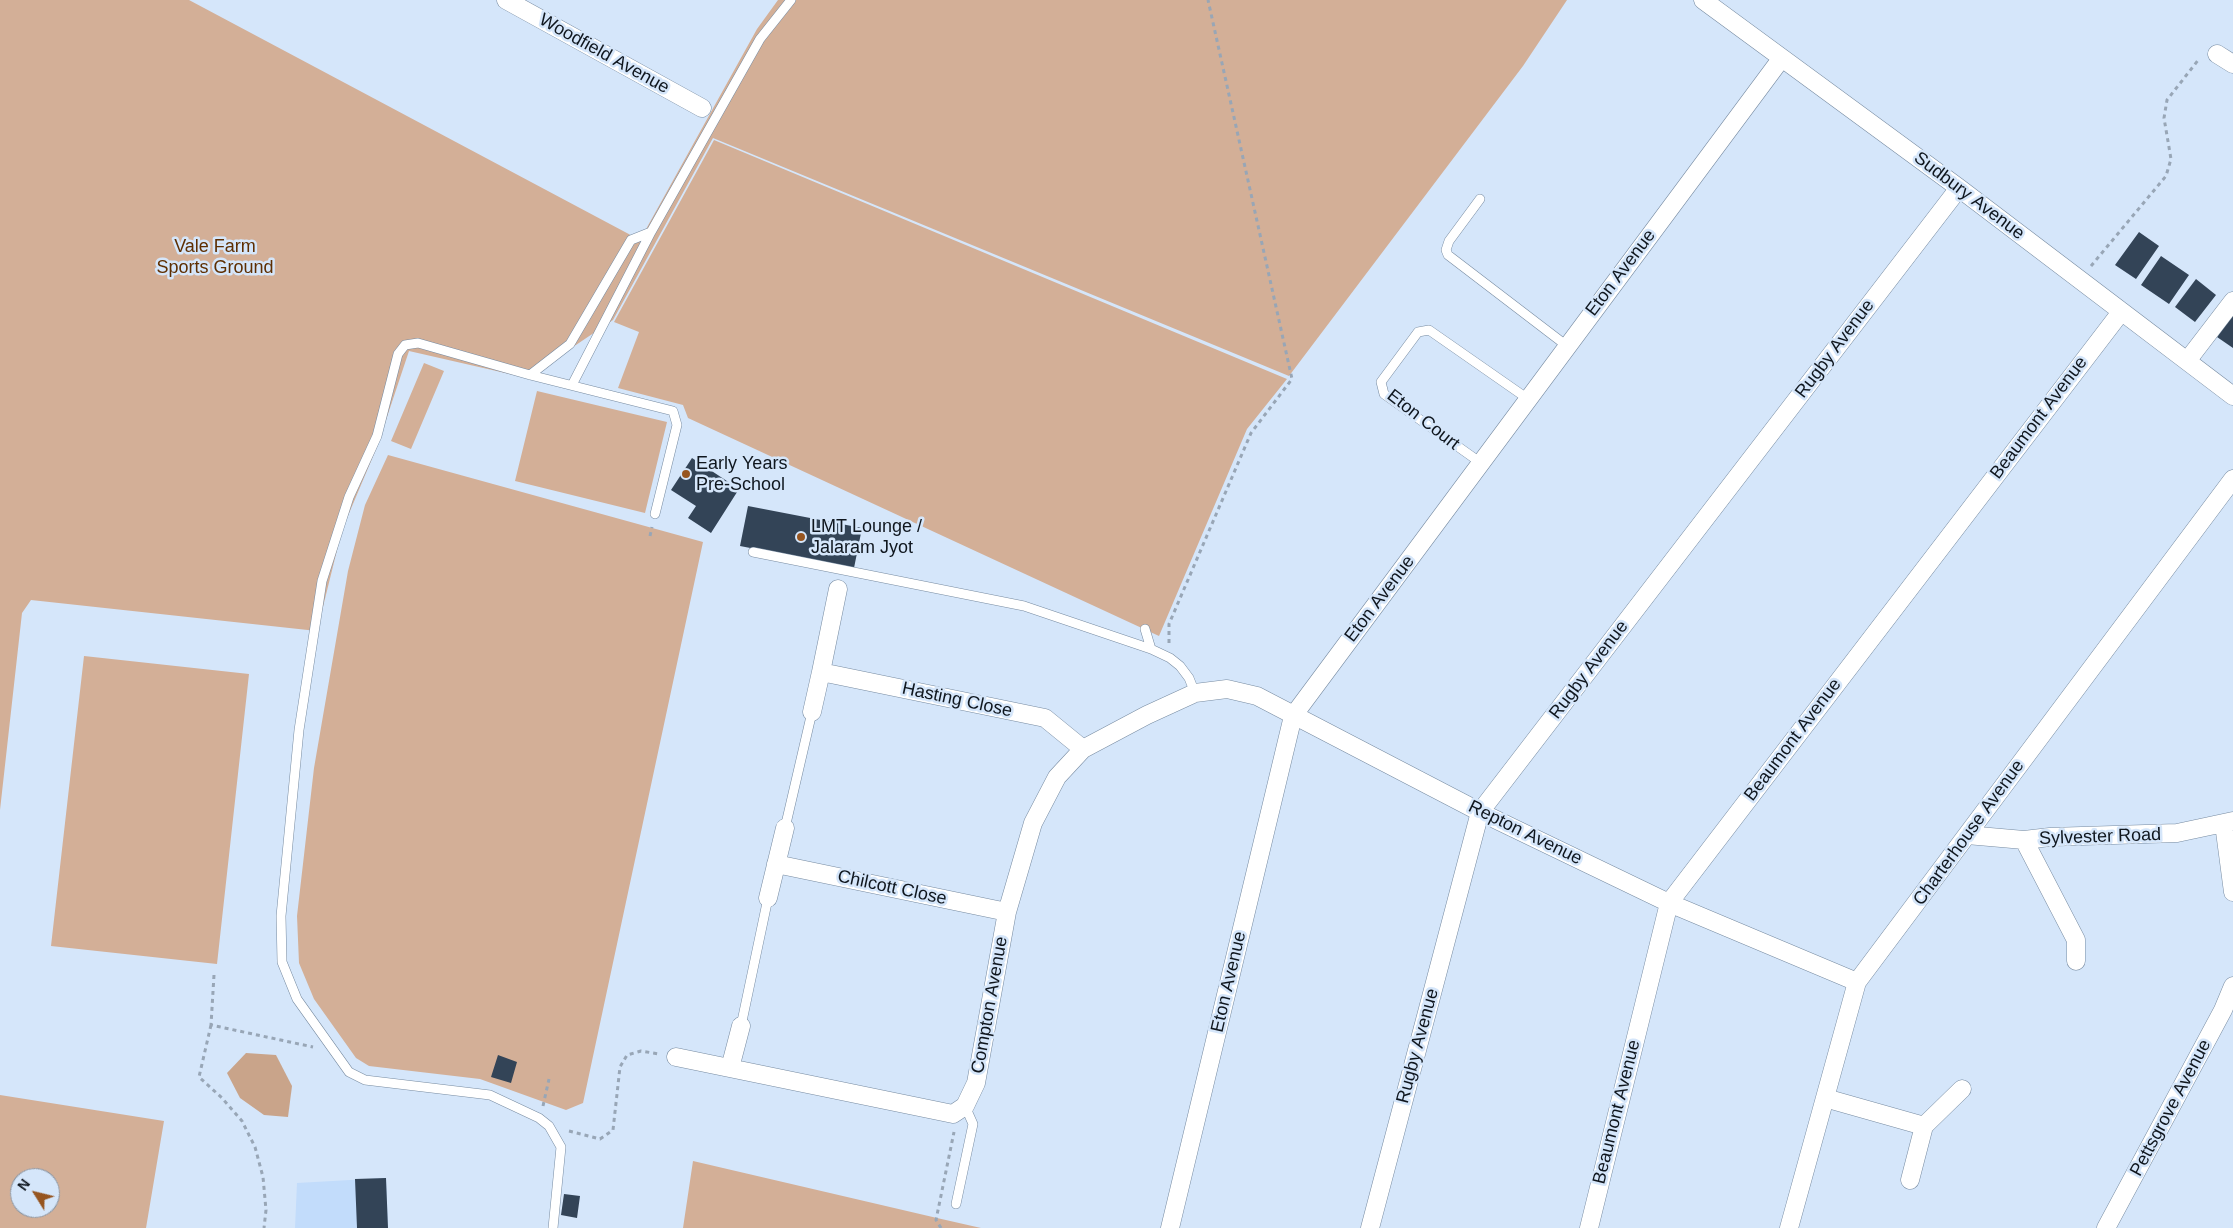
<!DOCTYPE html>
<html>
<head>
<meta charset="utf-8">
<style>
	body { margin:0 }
	#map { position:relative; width:2233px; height:1228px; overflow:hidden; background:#d5e6fa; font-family:Helvetica,sans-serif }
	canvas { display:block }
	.north { position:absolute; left:10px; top:1168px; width:50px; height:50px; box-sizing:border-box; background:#d5e6fa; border:1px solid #8693a2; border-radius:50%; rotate:306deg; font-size:14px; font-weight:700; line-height:20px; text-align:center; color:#0f161e }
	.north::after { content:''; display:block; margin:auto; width:18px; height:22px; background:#965520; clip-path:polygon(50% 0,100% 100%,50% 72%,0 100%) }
</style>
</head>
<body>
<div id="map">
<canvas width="2233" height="1228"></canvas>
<div class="north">N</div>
</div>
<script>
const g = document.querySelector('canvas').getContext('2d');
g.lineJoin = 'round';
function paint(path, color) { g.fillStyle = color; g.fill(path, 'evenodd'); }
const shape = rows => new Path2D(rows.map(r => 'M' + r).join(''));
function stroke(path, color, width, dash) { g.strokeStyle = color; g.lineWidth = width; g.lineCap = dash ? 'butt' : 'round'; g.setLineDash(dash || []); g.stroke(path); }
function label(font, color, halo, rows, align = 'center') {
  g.font = font + ' Helvetica,sans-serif'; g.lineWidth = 5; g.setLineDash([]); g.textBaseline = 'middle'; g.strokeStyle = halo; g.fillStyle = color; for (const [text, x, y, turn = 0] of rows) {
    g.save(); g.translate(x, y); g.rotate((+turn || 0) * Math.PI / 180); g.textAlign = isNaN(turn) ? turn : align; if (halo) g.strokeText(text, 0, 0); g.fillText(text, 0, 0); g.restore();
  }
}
paint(shape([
	[386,1178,388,1228,295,1228,297,1183]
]), '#c2dcfb');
paint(shape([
	[0,0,189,0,640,240,757,29,778,0,1567,0,1523,66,1289,376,713,138,613,320,527,378,409,351,377,447,342,530,317,631,31,600,22,613,0,810],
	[714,140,1287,379,1247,429,1159,636,688,418,683,405,618,388,639,332,614,322],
	[424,363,444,371,411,449,391,441],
	[537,391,667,422,645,513,515,481],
	[388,455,703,542,583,1103,566,1110,480,1079,369,1066,356,1058,314,999,299,963,297,916,314,768,348,571,365,505],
	[84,656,249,674,217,964,51,946],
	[0,1095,164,1121,146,1228,0,1228],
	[20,1178,50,1178,50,1208,20,1208],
	[693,1161,937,1218,981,1228,683,1228]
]), '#d3af97');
paint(shape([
	[246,1053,276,1055,292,1086,288,1117,264,1115,240,1098,227,1073]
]), '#c9a48a');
paint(shape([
	[2139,232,2159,246,2136,279,2115,265],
	[2161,256,2189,275,2169,304,2141,285],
	[2196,279,2216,295,2195,322,2175,307],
	[2233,314,2233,348,2217,337],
	[692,458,739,489,711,533,688,518,696,506,671,490],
	[748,506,862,528,854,568,740,546],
	[498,1055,517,1062,511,1083,491,1077],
	[386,1178,388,1228,357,1228,355,1179],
	[564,1194,580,1196,577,1218,561,1215]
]), '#334457');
const service = shape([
	[1480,199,1449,241,1446,250,1448,255,1567,346],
	[530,375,570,344,631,240,651,232],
	[572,385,651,232,760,39,791,0],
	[1481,463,1384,394,1381,382,1418,332,1429,330,1528,399],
	[753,552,1024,606,1151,649,1170,658,1180,666,1189,678,1195,693],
	[1145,629,1151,649],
	[785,828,812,712],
	[741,1026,768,898],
	[956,1204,973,1124,965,1106],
	[553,1228,561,1147,549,1126,539,1118,490,1095,365,1080,349,1072,297,999,282,962,281,916,299,730,322,581,349,497,377,436,398,354,405,345,418,343,530,375,673,411,677,425,655,514]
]);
const minor = shape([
	[506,0,702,108],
	[1703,0,1959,188,2233,396],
	[2217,54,2233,64],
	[2187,361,2233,301],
	[838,589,821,672,1045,718,1083,749],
	[812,712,821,672],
	[2224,824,2233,892],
	[1967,835,2024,840,2050,837,2177,833,2233,821],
	[2024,840,2076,940,2076,961],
	[776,864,1007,912],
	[768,898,785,828],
	[676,1057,953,1114,965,1106,976,1083,1007,912,1033,823,1057,777,1083,749,1147,715,1195,693,1227,689,1257,696,1480,812,1669,903,1857,982],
	[730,1068,741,1026],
	[1825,1098,1924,1126],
	[1910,1180,1924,1126,1962,1089],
	[1170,1228,1293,716,1781,59],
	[1370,1228,1480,812,1959,188],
	[1589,1228,1669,903,2121,312],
	[1789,1228,1857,982,2233,479],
	[2106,1228,2223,1010,2233,986]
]);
stroke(service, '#778ba1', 10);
stroke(minor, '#778ba1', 19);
stroke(shape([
	[2091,266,2166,176,2171,159,2164,118,2167,100,2199,59],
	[650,536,652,527],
	[1169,643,1169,624,1251,433,1292,379,1208,0],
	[214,975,211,1025,313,1047],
	[211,1025,199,1077,222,1098,242,1121,255,1147,263,1177,266,1210,264,1228],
	[543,1106,549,1079],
	[569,1131,600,1139,613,1130,620,1067,627,1055,641,1051,659,1054],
	[941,1228,936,1220,954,1132]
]), '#98a6b6', 3, [4, 4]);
stroke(service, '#fff', 9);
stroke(minor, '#fff', 18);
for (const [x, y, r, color] of [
	[686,474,5,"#965520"],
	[801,537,5,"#965520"]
]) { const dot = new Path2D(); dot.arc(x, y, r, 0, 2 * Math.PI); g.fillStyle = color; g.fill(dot); stroke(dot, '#d5e6fa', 2); }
label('18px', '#0f161e', '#d5e6fa', [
	["Woodfield Avenue",604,54,29],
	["Sudbury Avenue",1969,196,37],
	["Eton Avenue",1621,273,-53],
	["Rugby Avenue",1835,349,-53],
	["Beaumont Avenue",2039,418,-53],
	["Eton Court",1423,420,38],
	["Eton Avenue",1380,599,-53],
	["Rugby Avenue",1589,670,-53],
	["Hasting Close",957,700,12],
	["Beaumont Avenue",1793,740,-53],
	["Repton Avenue",1525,833,26],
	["Charterhouse Avenue",1969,833,-54],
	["Sylvester Road",2100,837,-2],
	["Chilcott Close",892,888,12],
	["Eton Avenue",1229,982,-77],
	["Compton Avenue",990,1005,-80],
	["Rugby Avenue",1418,1046,-75],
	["Pettsgrove Avenue",2171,1108,-62],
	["Beaumont Avenue",1617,1112,-76]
]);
label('18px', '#5e2e01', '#d5e6fa', [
	["Vale Farm",215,247],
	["Sports Ground",215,268]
]);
label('18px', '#0f161e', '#d5e6fa', [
	["Early Years",696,464],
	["Pre-School",696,485],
	["LMT Lounge /",811,527],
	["Jalaram Jyot",811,548]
], 'left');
</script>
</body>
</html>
